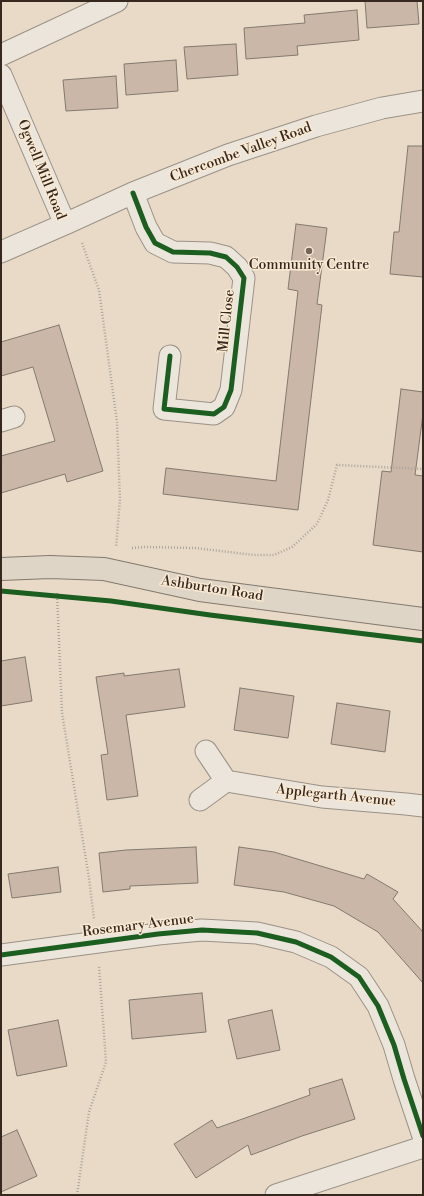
<!DOCTYPE html>
<html>
<head>
<meta charset="utf-8">
<style>
	body { margin:0 }
	#map { position:relative; width:424px; height:1196px; overflow:hidden; background:#e8dac7; font-family:"Libre Bodoni",serif }
	canvas { display:block }
	.frame { position:absolute; inset:0; border:2px solid #36281f; pointer-events:none }
</style>
</head>
<body>
<div id="map">
<canvas width="424" height="1196"></canvas>
<div class="frame"></div>
</div>
<script>
const g = document.querySelector('canvas').getContext('2d');
g.lineJoin = 'round';
function paint(path, color) { g.fillStyle = color; g.fill(path, 'evenodd'); }
const shape = rows => new Path2D(rows.map(r => 'M' + r).join(''));
function stroke(path, color, width, dash) { g.strokeStyle = color; g.lineWidth = width; g.lineCap = dash ? 'butt' : 'round'; g.setLineDash(dash || []); g.stroke(path); }
function label(font, color, halo, rows, align = 'center') {
  g.font = font + ' "Libre Bodoni",serif'; g.lineWidth = 3; g.setLineDash([]); g.textBaseline = 'middle'; g.strokeStyle = halo; g.fillStyle = color; for (const [text, x, y, turn = 0] of rows) {
    g.save(); g.translate(x, y); g.rotate((+turn || 0) * Math.PI / 180); g.textAlign = isNaN(turn) ? turn : align; if (halo) g.strokeText(text, 0, 0); g.fillText(text, 0, 0); g.restore();
  }
}
const building = shape([
	[365,1,417,1,419,24,367,28,365,1],
	[357,10,359,40,297,46,298,55,246,59,244,28,305,23,304,15,357,10],
	[236,44,238,75,187,79,184,47,236,44],
	[176,60,178,91,126,95,124,64,176,60],
	[116,76,118,108,66,111,63,80,116,76],
	[408,146,423,146,423,277,390,274,394,232,399,232,408,146],
	[296,224,327,228,317,304,322,305,298,510,163,494,166,468,276,481,298,291,288,289,296,224],
	[59,325,103,471,67,482,65,474,1,493,1,456,55,441,33,367,1,376,1,342,59,325],
	[401,389,423,392,423,414,415,475,423,476,423,552,373,545,382,471,391,472,401,389],
	[25,657,32,701,1,706,1,661,25,657],
	[179,669,185,707,126,715,138,796,107,800,101,755,108,754,96,677,124,673,124,676,179,669],
	[240,688,294,696,288,738,234,730,240,688],
	[337,703,390,711,385,752,331,744,337,703],
	[196,847,198,883,130,886,130,889,103,892,99,853,126,850,196,847],
	[239,847,274,852,364,879,367,874,398,892,393,899,423,932,423,983,378,932,334,906,284,892,234,885,239,847],
	[58,867,61,892,12,898,8,874,58,867],
	[202,993,206,1032,132,1039,129,1000,202,993],
	[272,1010,280,1050,237,1059,228,1020,272,1010],
	[58,1020,67,1066,17,1076,8,1030,58,1020],
	[342,1079,355,1119,302,1136,251,1155,248,1145,196,1178,174,1144,212,1120,217,1128,310,1095,309,1089,342,1079],
	[17,1130,37,1176,1,1192,1,1137,17,1130]
]);
paint(building, '#cbb7a8');
stroke(building, '#82796e', 1);
const minor = shape([
	[1,55,117,1],
	[1,75,65,224,1,252],
	[133,193,146,227,155,243,173,252,210,253,226,257,237,267,244,278,231,390,224,407,214,414,164,409,170,356],
	[65,224,133,193,228,155,316,126,382,108,423,101],
	[1,421,14,417],
	[226,781,322,797,406,804,423,806],
	[200,800,226,781,206,751],
	[1,955,158,934,202,930,257,933,296,942,331,957,359,977,378,1006,394,1045,404,1079,423,1136],
	[276,1195,423,1147]
]);
const primary = shape([
	[1,569,50,567,104,569,200,590,423,619]
]);
stroke(minor, '#9b9186', 23);
stroke(primary, '#82796e', 24);
stroke(shape([
	[82,243,99,290,117,422,120,500,116,547],
	[132,548,145,547,195,548,254,555,274,555,292,547,317,524,328,500,337,465,423,469],
	[57,593,62,713,89,878,94,919],
	[77,1195,89,1112,106,1062,99,966]
]), '#aba49c', 2.5, [1, 2]);
stroke(minor, '#ebe5db', 21);
stroke(primary, '#dfd5c6', 22);
stroke(shape([
	[133,193,146,227,155,243,173,252,210,253,226,257,237,267,244,278,231,390,224,407,214,414,164,409,170,356],
	[1,591,111,601,210,615,423,641],
	[1,955,158,934,202,930,257,933,296,942,331,957,359,977,378,1006,394,1045,404,1079,423,1136]
]), '#1b5e20', 5);
for (const [x, y, r, color] of [
	[309,251,4,"#74665a"]
]) { const dot = new Path2D(); dot.arc(x, y, r, 0, 2 * Math.PI); g.fillStyle = color; g.fill(dot); stroke(dot, '#f9e9d2', 1.5); }
label('14px', '#36281f', '#f9e9d2', [
	["Chercombe Valley Road",241,153,-20],
	["Ogwell Mill Road",41,170,68],
	["Mill Close",227,321,-84],
	["Ashburton Road",212,589,9],
	["Applegarth Avenue",336,796,6],
	["Rosemary Avenue",138,926,-7]
]);
label('14px', '#36281f', '#f9e9d2', [
	["Community Centre",309,266]
]);
</script>
</body>
</html>
